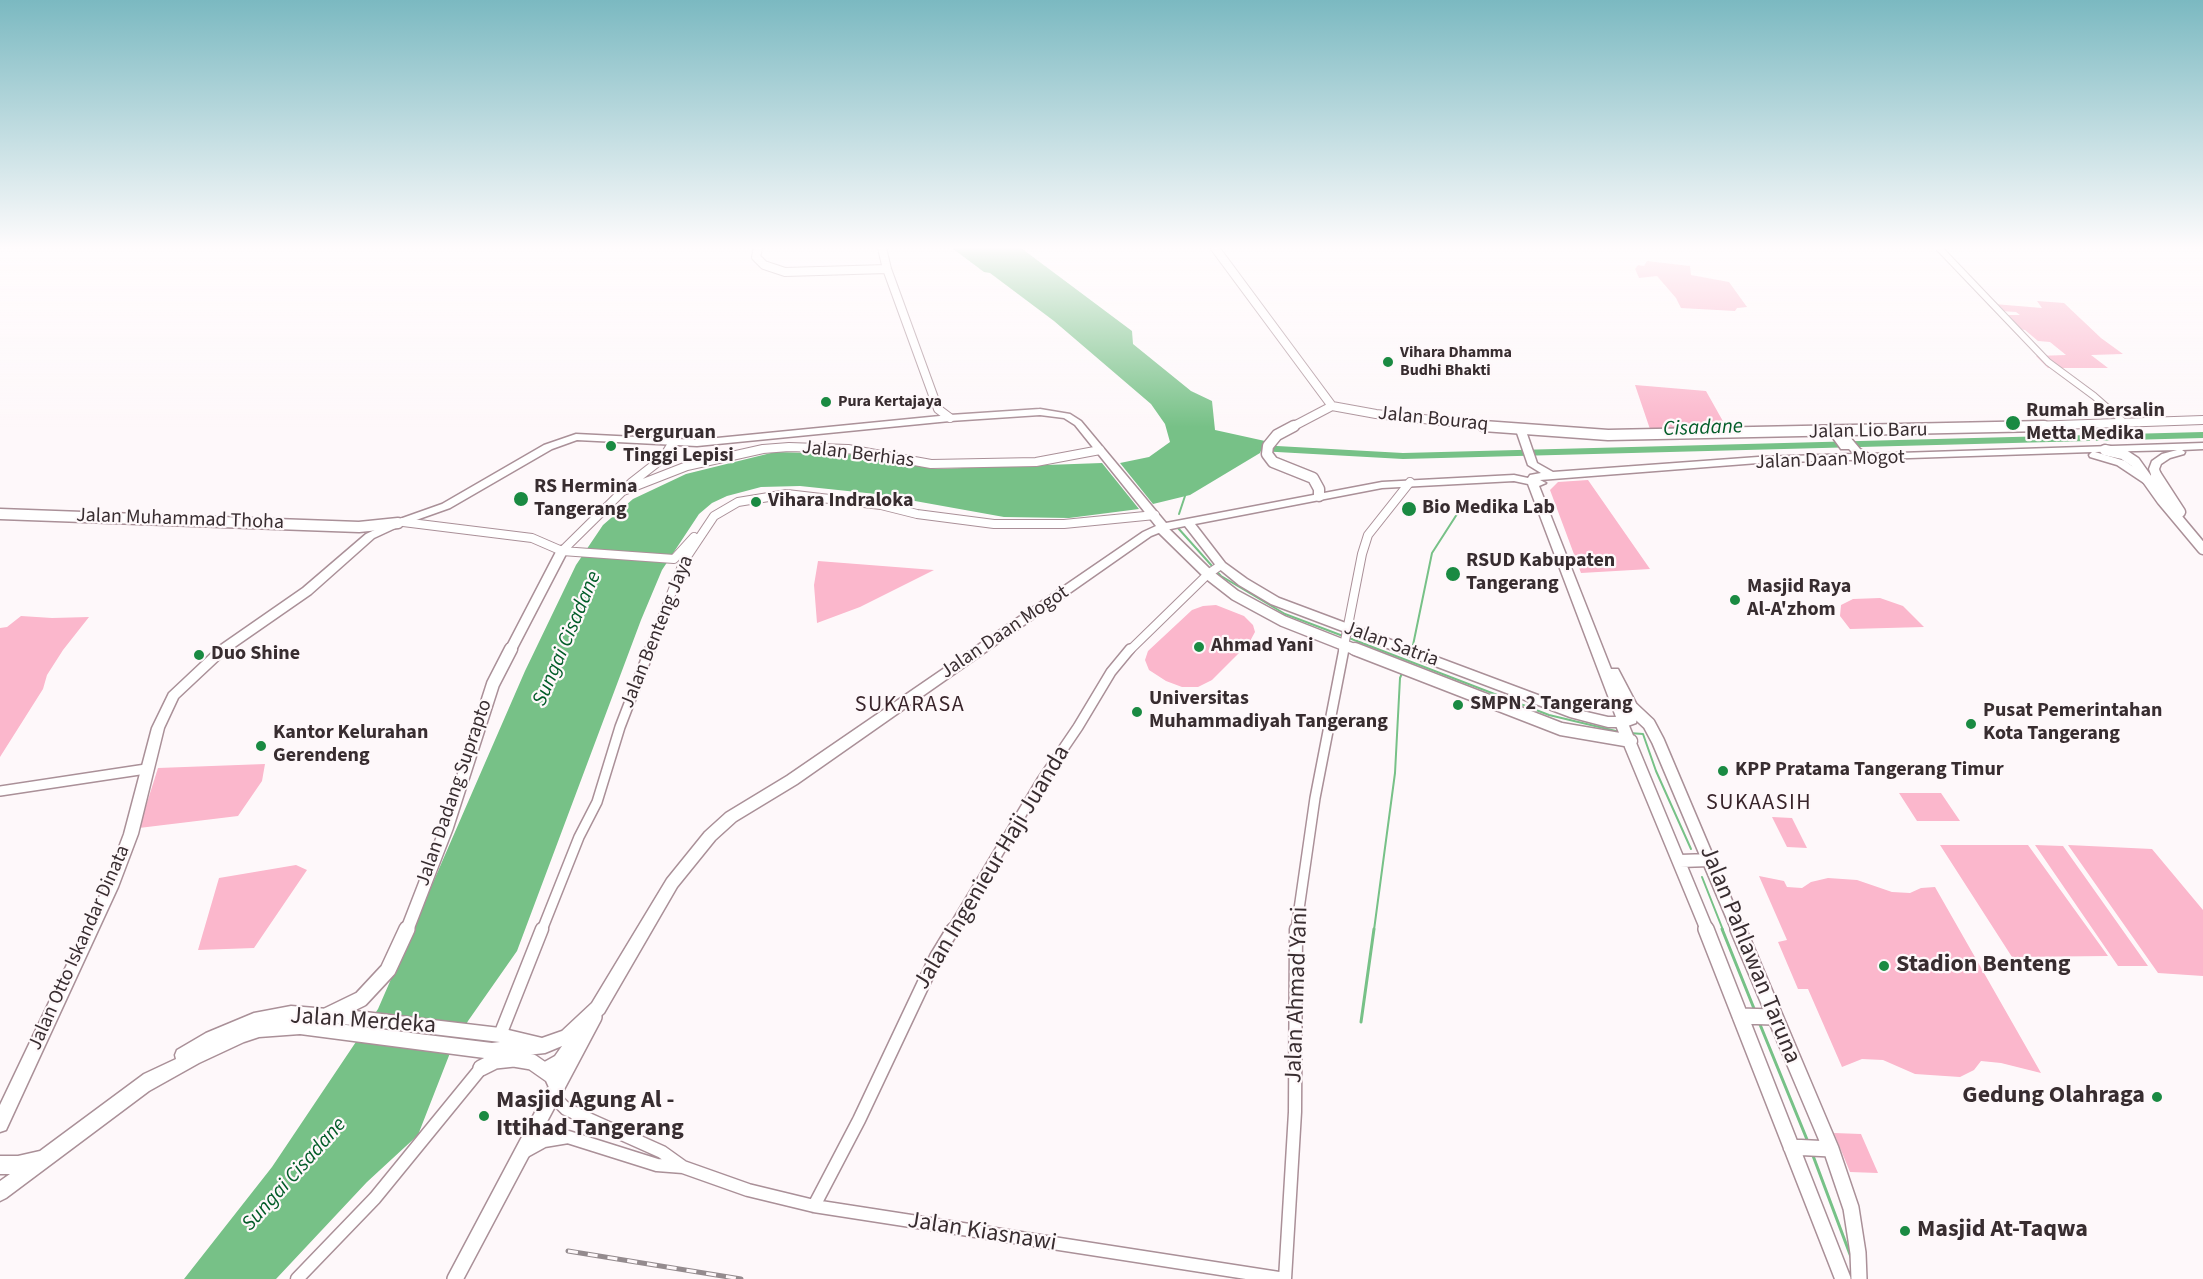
<!DOCTYPE html>
<html>
<head>
<meta charset="utf-8">
<style>
	body { margin:0 }
	canvas { display:block; background:#fef8fa }
</style>
</head>
<body>
<canvas width="2203" height="1279"></canvas>
<script>
const g = document.querySelector('canvas').getContext('2d');
g.lineJoin = 'round';
function paint(path, color) { g.fillStyle = color; g.fill(path, 'evenodd'); }
const shape = rows => new Path2D(rows.map(r => 'M' + r).join(''));
function stroke(path, color, width, dash) { g.strokeStyle = color; g.lineWidth = width; g.lineCap = dash ? 'butt' : 'round'; g.setLineDash(dash || []); g.stroke(path); }
function label(font, color, halo, rows, align = 'center') {
  g.font = font + ' "Source Sans 3",sans-serif'; g.lineWidth = 4.5; g.setLineDash([]); g.textBaseline = 'middle'; g.strokeStyle = halo; g.fillStyle = color; for (const [text, x, y, turn = 0] of rows) {
    g.save(); g.translate(x, y); g.rotate((+turn || 0) * Math.PI / 180); g.textAlign = isNaN(turn) ? turn : align; if (halo) g.strokeText(text, 0, 0); g.fillText(text, 0, 0); g.restore();
  }
}
paint(shape([
	[1647,261,1690,266,1691,275,1729,282,1747,307,1737,308,1735,311,1681,308,1676,298,1657,276,1639,278,1635,269,1638,265,1644,266],
	[2037,301,2064,303,2101,338,2123,354,2091,355,2108,368,2048,368,2036,356,2066,355,2050,342,2038,341,2025,330,2017,329,2003,315,2020,315,2016,312,2000,311,1994,304,2042,308],
	[1635,385,1706,391,1729,432,1652,435],
	[1588,480,1650,569,1581,573,1550,490,1558,482],
	[818,561,934,570,860,607,817,623,814,585],
	[1880,598,1903,606,1924,627,1850,629,1840,616,1841,605,1853,599],
	[1216,605,1244,616,1253,625,1255,632,1249,643,1212,680,1198,687,1182,687,1166,681,1149,670,1145,660,1148,651,1192,610,1203,606],
	[21,616,52,618,89,617,63,650,47,675,43,689,0,757,0,628,7,627],
	[265,764,262,781,238,816,139,828,158,768],
	[1899,793,1941,793,1960,821,1917,821],
	[1772,817,1792,818,1807,848,1787,847],
	[1940,845,2028,845,2108,956,2012,957],
	[2035,845,2063,846,2148,966,2118,966],
	[2068,845,2152,849,2203,910,2203,976,2158,973],
	[296,865,307,870,254,948,198,950,219,878],
	[1759,876,1784,881,1787,887,1802,888,1811,882,1828,878,1857,880,1892,892,1910,893,1921,888,1935,887,2041,1073,2001,1063,1981,1061,1974,1070,1960,1077,1915,1074,1883,1060,1862,1059,1842,1067,1808,989,1798,989,1778,942,1787,940],
	[1834,1133,1861,1134,1878,1173,1850,1172]
]), '#fbb7cc');
paint(shape([
	[952,248,1021,248,1132,331,1133,344,1191,391,1212,401,1215,430,1265,441,1260,453,1190,495,1153,504,1120,463,1149,457,1170,442,1165,424,1151,404,1054,321,990,273,984,272],
	[775,452,848,454,935,469,1102,463,1139,509,1069,518,1004,517,876,494,800,486,761,487,727,496,712,503,699,514,662,570,641,620,517,951,468,1021,450,1053,418,1135,367,1182,276,1279,184,1279,272,1167,378,1009,525,671,576,565,603,525,633,499,686,474]
]), '#77c187');
stroke(shape([
	[1179,514,1185,496],
	[1178,528,1221,576,1285,614,1343,636],
	[1349,638,1549,715,1620,732],
	[1412,650,1432,553,1459,511],
	[1629,733,1643,734,1656,771,1691,849],
	[1702,877,1723,930],
	[1374,930,1395,773,1400,678,1403,671]
]), '#77c187', 2);
stroke(shape([
	[1722,929,1755,1011],
	[1361,1022,1374,929],
	[1759,1022,1808,1142],
	[1812,1153,1851,1257]
]), '#77c187', 3);
paint(shape([
	[2203,432,2203,438,1403,459,1259,451,1254,448,1259,445,1403,453,2203,432]
]), '#77c187');
const minorFar3 = shape([
	[1939,248,2048,362,2094,396,2126,424]
]);
const minorFar2 = shape([
	[623,491,687,466,763,449,789,447,848,449,931,464,1036,462,1100,450],
	[403,522,532,538,562,551,674,559,694,537],
	[562,551,631,483,663,458,673,442],
	[649,651,684,561,714,516,738,502,787,494,881,505,917,514,994,524,1064,524,1155,515],
	[1129,651,1208,574,1221,565],
	[1343,651,1362,554,1368,535,1410,482]
]);
const minorFar1 = shape([
	[0,791,146,769],
	[542,930,579,837,597,802,620,727,650,649],
	[952,930,1042,780,1078,727,1111,672,1130,649],
	[1296,930,1315,798,1344,649]
]);
const minor = shape([
	[500,1035,542,929],
	[553,1096,566,1109,662,1152,683,1167],
	[524,1152,544,1141,568,1137,657,1165,683,1167,748,1190,814,1206,1285,1279],
	[814,1206,859,1120,936,957,953,929],
	[297,1279,375,1198,482,1067],
	[1285,1279,1295,1112,1296,929]
]);
const majorFar3 = shape([
	[758,248,756,257,764,265,785,272,887,269],
	[882,248,887,269,938,409,950,418],
	[1215,248,1332,406],
	[1332,406,1376,414,1499,427],
	[1292,427,1332,406],
	[2002,427,2203,420]
]);
const majorFar2 = shape([
	[1294,426,1277,435,1268,446,1267,454,1273,462,1313,478,1319,489,1319,496],
	[1483,426,1608,435,2044,426],
	[2105,450,2123,454,2135,462,2162,500,2203,549],
	[2156,475,2180,512],
	[0,514,359,527,398,523],
	[1161,528,1208,574,1235,595,1283,621,1359,651],
	[510,651,562,551]
]);
const majorFar1 = shape([
	[1355,649,1561,729,1631,741],
	[1633,709,1649,724,1658,741,1738,930],
	[1621,722,1707,930],
	[1680,861,1710,860],
	[407,930,447,827,493,684,511,649]
]);
const major = shape([
	[1706,929,1843,1279],
	[1738,929,1831,1149,1851,1208,1858,1253,1859,1279],
	[328,1015,361,999,388,970,407,929],
	[1740,1016,1773,1017],
	[481,1068,495,1061,514,1059,532,1062,552,1076,557,1087],
	[1791,1147,1831,1149],
	[455,1279,594,1017]
]);
const highway = shape([
	[1040,409,1070,414,1081,421,1166,523,1382,482,1514,475,1528,478,1530,475,1541,473,1528,465,1517,433,1529,426,1534,429,1527,434,1537,463,1553,472,1758,457,1854,454,1849,449,1841,449,1833,438,1823,433,1828,430,1840,435,1847,429,1852,432,1849,436,1860,449,1869,454,2203,443,2203,449,2182,450,2185,452,2184,454,2170,458,2161,464,2159,469,2161,475,2156,478,2152,477,2149,469,2152,461,2162,454,2177,450,2095,452,2125,461,2154,482,2155,484,2154,486,2150,487,2117,465,2090,457,2089,455,2092,452,1758,463,1540,480,1546,483,1539,486,1611,669,1618,669,1639,709,1636,723,1625,727,1608,727,1570,717,1271,604,1239,585,1217,567,1185,526,1166,530,1151,536,797,784,736,821,715,840,677,887,604,1013,577,1038,579,1044,576,1053,567,1066,545,1078,539,1075,537,1070,539,1065,555,1056,562,1046,545,1053,492,1059,300,1034,259,1037,244,1042,199,1063,149,1091,6,1198,0,1201,0,1181,10,1174,0,1174,0,1156,18,1156,40,1151,144,1074,176,1059,175,1055,177,1050,206,1033,254,1013,291,1006,365,1012,500,1028,542,1038,562,1031,592,1003,667,879,705,832,726,813,787,776,1143,532,1156,526,1075,425,1064,418,1040,415,950,421,697,446,577,440,552,449,450,508,402,525,374,538,311,594,226,653,178,698,164,728,138,834,118,887,6,1130,0,1132,0,1105,104,887,124,834,152,728,169,693,218,647,303,588,366,534,394,521,442,504,544,445,576,434,697,440,950,415,1040,409],
	[1514,481,1528,484,1616,717,1608,717,1578,710,1279,598,1247,579,1225,563,1195,524,1382,488,1514,481],
	[330,1023,365,1026,500,1042,492,1043,330,1023]
]);
stroke(minorFar3, '#aa9098', 8);
stroke(minorFar2, '#aa9098', 10);
stroke(minorFar1, '#aa9098', 12);
stroke(minor, '#aa9098', 15);
stroke(majorFar3, '#aa9098', 10);
stroke(majorFar2, '#aa9098', 13);
stroke(majorFar1, '#aa9098', 15);
stroke(major, '#aa9098', 18);
stroke(highway, '#aa9098', 3);
stroke(minorFar3, '#fff', 6);
stroke(minorFar2, '#fff', 8);
stroke(minorFar1, '#fff', 9);
stroke(minor, '#fff', 12);
stroke(majorFar3, '#fff', 8);
stroke(majorFar2, '#fff', 10);
stroke(majorFar1, '#fff', 12);
stroke(major, '#fff', 15);
paint(highway, '#fff');
const rail = shape([
	[568,1251,741,1279]
]);
stroke(rail, '#948b8e', 5);
stroke(rail, '#fef8fa', 3, [10]);
const sky = g.createLinearGradient(0, 0, 0, 427);
sky.addColorStop(0, '#7bb9c1');
sky.addColorStop(0.58, '#fffcfd');
sky.addColorStop(1, '#fffcfd00');
g.fillStyle = sky;
g.fillRect(0, 0, 2203, 427);
for (const [x, y, r, color] of [
	[1388,362,6,"#1a8a42"],
	[826,402,6,"#1a8a42"],
	[2013,423,8,"#1a8a42"],
	[611,446,6,"#1a8a42"],
	[521,499,8,"#1a8a42"],
	[756,502,6,"#1a8a42"],
	[1409,509,8,"#1a8a42"],
	[1453,574,8,"#1a8a42"],
	[1735,600,6,"#1a8a42"],
	[1199,647,6,"#1a8a42"],
	[199,655,6,"#1a8a42"],
	[1458,705,6,"#1a8a42"],
	[1137,712,6,"#1a8a42"],
	[1971,724,6,"#1a8a42"],
	[261,746,6,"#1a8a42"],
	[1723,771,6,"#1a8a42"],
	[1884,966,6,"#1a8a42"],
	[2157,1097,6,"#1a8a42"],
	[484,1116,6,"#1a8a42"],
	[1905,1231,6,"#1a8a42"]
]) { const dot = new Path2D(); dot.arc(x, y, r, 0, 2 * Math.PI); g.fillStyle = color; g.fill(dot); stroke(dot, '#fef8fa', 2); }
label('bold 16px', '#382d30', '#fef8fa', [
	["Vihara Dhamma",1400,353],
	["Budhi Bhakti",1400,371],
	["Pura Kertajaya",838,402]
], 'left');
label('bold 20px', '#382d30', '#fef8fa', [
	["Rumah Bersalin",2026,412],
	["Metta Medika",2026,435],
	["Perguruan",623,434],
	["Tinggi Lepisi",623,457],
	["RS Hermina",534,488],
	["Tangerang",534,511],
	["Vihara Indraloka",768,502],
	["Bio Medika Lab",1422,509],
	["RSUD Kabupaten",1466,562],
	["Tangerang",1466,585],
	["Masjid Raya",1747,588],
	["Al-A'zhom",1747,611],
	["Ahmad Yani",1211,647],
	["Duo Shine",211,655],
	["Universitas",1149,700],
	["Muhammadiyah Tangerang",1149,723],
	["SMPN 2 Tangerang",1470,705],
	["Pusat Pemerintahan",1983,712],
	["Kota Tangerang",1983,735],
	["Kantor Kelurahan",273,734],
	["Gerendeng",273,757],
	["KPP Pratama Tangerang Timur",1735,771]
], 'left');
label('20px', '#382d30', '#fef8fa', [
	["Jalan Bouraq",1433,420,6],
	["Jalan Lio Baru",1868,432,-1],
	["Jalan Berhias",858,455,7],
	["Jalan Daan Mogot",1830,461,-2],
	["Jalan Muhammad Thoha",180,520,2],
	["Jalan Benteng Jaya",658,632,-68],
	["Jalan Daan Mogot",1005,633,-34],
	["Jalan Satria",1391,645,20],
	["Jalan Dadang Suprapto",455,793,-71],
	["Jalan Otto Iskandar Dinata",80,948,-66]
]);
label('italic 21px', '#025c28', '#fef8fa', [
	["Cisadane",1703,429,-2],
	["Sungai Cisadane",568,639,-67],
	["Sungai Cisadane",295,1175,-48]
]);
g.letterSpacing = '1.5px';
label('22px', '#38242a', '#fef8fa', [
	["SUKARASA",910,706],
	["SUKAASIH",1759,804]
]);
g.letterSpacing = '0px';
label('24px', '#382d30', '#fef8fa', [
	["Jalan Ingenieur Haji Juanda",993,868,-59],
	["Jalan Pahlawan Taruna",1749,955,68],
	["Jalan Ahmad Yani",1298,995,-88],
	["Jalan Merdeka",363,1022,4],
	["Jalan Kiasnawi",982,1233,9]
]);
label('bold 24px', '#382d30', '#fef8fa', [
	["Stadion Benteng",1896,966],
	["Gedung Olahraga",2145,1097,"right"],
	["Masjid Agung Al -",496,1102],
	["Ittihad Tangerang",496,1130],
	["Masjid At-Taqwa",1917,1231]
], 'left');
</script>
</body>
</html>
